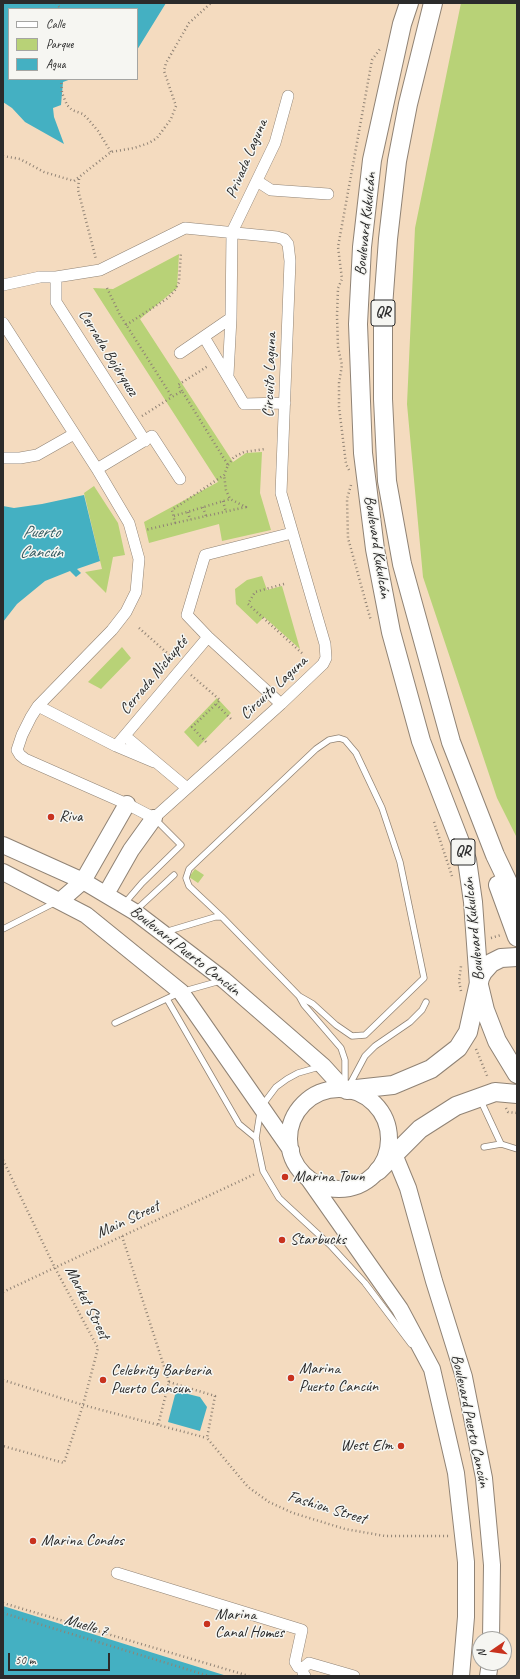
<!DOCTYPE html>
<html>
<head>
<meta charset="utf-8">
<style>
	body { margin:0 }
	#map { position:relative; width:520px; height:1679px; overflow:hidden; background:#f4dbbf; font-family:Caveat,sans-serif }
	canvas { display:block }
	.frame { position:absolute; inset:0; border:4px solid #2b2b2b; pointer-events:none }
	.legend { position:absolute; left:8px; top:8px; width:130px; height:72px; box-sizing:border-box; background:#f6f6f2; border:1px solid #a5a5a2; margin:0; padding:5px 7px; list-style:none; font-size:12px; color:#2b2b2b }
	.legend li { display:flex; align-items:center; gap:8px; height:20px }
	.legend b { width:20px; border:1px solid #a5a5a2 }
	.north { position:absolute; left:472px; top:1631px; width:40px; height:40px; box-sizing:border-box; background:#f6f6f2; border:1px solid #a5a5a2; border-radius:50%; rotate:257deg; font-size:11px; font-weight:700; line-height:16px; text-align:center; color:#2b2b2b }
	.north::after { content:''; display:block; margin:auto; width:14px; height:18px; background:#c8321e; clip-path:polygon(50% 0,100% 100%,50% 72%,0 100%) }
	.scale { position:absolute; left:8px; top:1653px; width:102px; height:18px; box-sizing:border-box; border:2px solid #2b2b2b; border-top:0; padding-left:5px; font-size:12px; line-height:14px; white-space:nowrap; color:#2b2b2b; -webkit-text-stroke:3px #f6f6f2; paint-order:stroke }
</style>
</head>
<body>
<div id="map">
<canvas width="520" height="1679"></canvas>
<div class="frame"></div>
<ul class="legend">
<li><b style="height:5px;background:#fff"></b>Calle</li>
<li><b style="height:11px;background:#b8d277"></b>Parque</li>
<li><b style="height:11px;background:#44b0c2"></b>Agua</li>
</ul>
<div class="north">N</div>
<div class="scale">50 m</div>
</div>
<script>
const g = document.querySelector('canvas').getContext('2d');
g.lineJoin = 'round';
function paint(path, color) { g.fillStyle = color; g.fill(path, 'evenodd'); }
const shape = rows => new Path2D(rows.map(r => 'M' + r).join(''));
function stroke(path, color, width, dash) { g.strokeStyle = color; g.lineWidth = width; g.lineCap = dash ? 'butt' : 'round'; g.setLineDash(dash || []); g.stroke(path); }
function label(font, color, halo, rows, align = 'center') {
  g.font = font + ' Caveat,sans-serif'; g.lineWidth = 3; g.setLineDash([]); g.textBaseline = 'middle'; g.strokeStyle = halo; g.fillStyle = color; for (const [text, x, y, turn = 0] of rows) {
    g.save(); g.translate(x, y); g.rotate((+turn || 0) * Math.PI / 180); g.textAlign = isNaN(turn) ? turn : align; if (halo) g.strokeText(text, 0, 0); g.fillText(text, 0, 0); g.restore();
  }
}
paint(shape([
	[461,3,517,3,517,838,497,798,423,577,407,404,415,228],
	[179,254,177,288,140,319,233,462,246,453,262,452,260,493,271,530,222,541,219,524,149,543,144,522,218,482,93,288,113,289],
	[94,486,118,523,125,555,113,557,106,593,85,572,102,569,84,493],
	[262,576,267,590,282,586,300,649,264,617,257,624,236,604,235,589,247,580],
	[122,647,131,658,101,689,88,682],
	[217,698,231,713,198,747,184,732],
	[195,869,204,875,198,883,189,877]
]), '#b8d277');
paint(shape([
	[3,3,166,3,137,50,137,9,9,9,9,79,71,79,63,82,61,105,53,108,54,117,64,144,25,122,12,108,3,102],
	[84,495,100,561,77,569,81,573,76,577,70,571,45,581,17,604,3,622,3,506,14,508,42,504],
	[176,1391,200,1397,207,1407,200,1431,168,1422],
	[3,1606,227,1676,3,1676]
]), '#44b0c2');
const lane = shape([
	[124,904,142,883,181,845,156,820],
	[136,910,174,875],
	[3,929,56,902],
	[165,932,215,917,222,917,299,996,313,1004,336,1025,352,1036,365,1035,424,978,400,862,382,808,356,753,345,740,339,738,329,740,316,749,189,869,186,878,189,886,222,917],
	[299,996,304,1005,341,1048,345,1060,345,1085],
	[167,999,239,1124,256,1138],
	[115,1023,181,992,220,981],
	[319,1067,298,1073,287,1079,276,1087,261,1107,256,1138,263,1171,279,1198,330,1245,365,1283,411,1344],
	[349,1086,365,1056,375,1046,410,1022,422,1010,426,1002],
	[480,1099,501,1144],
	[484,1147,501,1144,517,1149]
]);
const street = shape([
	[257,181,271,190,328,194],
	[56,277,56,302,145,441],
	[3,285,40,277,56,277,100,270,185,228,277,237,284,239,288,244,290,261,281,493,325,644,326,658,323,664,281,704,154,818,127,804,25,759,20,755,17,750,22,735,31,717,38,706,112,630,126,612,136,592,139,559,129,523,97,469,3,323],
	[204,337,244,404,285,403],
	[180,353,231,318],
	[228,375,231,318,232,232,275,143,288,96],
	[3,458,20,458,37,455,74,434],
	[97,469,152,436,180,479],
	[281,704,208,637,187,615,205,555,292,533],
	[38,706,116,746,154,762],
	[125,736,187,788],
	[116,746,208,637],
	[117,1573,302,1630,295,1662,298,1667,303,1668],
	[305,1676,303,1673,303,1668,309,1663,354,1676]
]);
const secondary = shape([
	[3,845,83,881,135,912,224,980,323,1066,344,1089],
	[3,872,86,915,181,992,291,1150],
	[106,894,131,850,154,818],
	[60,901,83,881,127,804],
	'289 1139a50 50 0 1 1 100 0a50 50 0 1 1-100 0Z',
	[389,1142,408,1188,434,1281,464,1377,484,1478,492,1565,491,1639],
	[308,1178,400,1309,432,1369,456,1473,466,1562,466,1617,461,1676],
	[488,1676,490,1663]
]);
const primary = shape([
	[409,3,402,24,372,160,362,247,358,324,363,453,375,549,391,632,421,741,467,860,473,902,479,985,485,1010,497,1041,517,1074],
	[433,3,408,104,397,161,388,239,383,307,383,399,387,481,402,564,451,742,495,855,517,901],
	[498,885,517,937],
	[347,1090,393,1085,431,1069,458,1048,468,1032,480,978,483,972,491,963,501,958,517,957],
	[378,1171,420,1129,456,1106,495,1092,517,1094]
]);
stroke(lane, '#908375', 7);
stroke(street, '#908375', 12);
stroke(secondary, '#908375', 18);
stroke(primary, '#908375', 20);
stroke(shape([
	[56,3,61,9],
	[61,79,62,93,67,105,72,110,83,114,88,119,98,131,111,152],
	[3,156,20,159,44,172,74,181,111,152,134,148,149,143,157,138,171,119,176,106,164,71,166,63,189,23,211,3],
	[79,179,78,190,96,259],
	[107,288,120,315,172,397,182,391,228,465,224,475,172,510,175,523,145,530],
	[126,325,168,298,175,290,179,282,181,252],
	[182,391,178,385,208,366],
	[142,416,172,397],
	[228,465,234,457,244,452,265,449],
	[349,470,346,464,339,407,339,383,342,365,338,347,337,316,338,288,342,279,338,247,372,60,380,49],
	[351,485,347,499,348,538,371,621],
	[223,501,226,512],
	[203,507,206,516],
	[188,512,190,520],
	[174,516,230,499,226,490,224,475],
	[175,523,246,507,230,499],
	[284,584,255,592,248,604,304,655],
	[139,628,174,659],
	[191,675,220,700,216,704,231,719],
	[206,742,192,727,216,704],
	[434,822,452,876],
	[491,938,501,935],
	[461,991,459,981,461,966],
	[476,1049,488,1078],
	[506,1108,508,1112,517,1113],
	[3,1160,55,1268,98,1348,83,1405,64,1463,3,1446],
	[122,1236,169,1382,158,1425],
	[3,1292,255,1174],
	[3,1380,83,1405,207,1438],
	[169,1382,215,1396,207,1438,248,1487,269,1502,293,1513,345,1529,385,1536,450,1536],
	[3,1603,249,1676],
	[3,1613,209,1676]
]), '#908375', 2.5, [1, 3]);
stroke(lane, '#fff', 5.5);
stroke(street, '#fff', 11);
stroke(secondary, '#fff', 16);
stroke(primary, '#fff', 18);
for (const [x, y, r, color] of [
	[51,817,4,"#c8321e"],
	[285,1177,4,"#c8321e"],
	[282,1240,4,"#c8321e"],
	[291,1378,4,"#c8321e"],
	[103,1380,4,"#c8321e"],
	[401,1446,4,"#c8321e"],
	[33,1541,4,"#c8321e"],
	[207,1624,4,"#c8321e"]
]) { const dot = new Path2D(); dot.arc(x, y, r, 0, 2 * Math.PI); g.fillStyle = color; g.fill(dot); stroke(dot, '#f6f6f2', 1.5); }
for (const [x, y, w] of [
	[383,313,24],
	[463,852,24]
]) { const box = new Path2D(); box.roundRect(x - w / 2, y - 13, w, 26, 3); g.fillStyle = '#f6f6f2'; g.fill(box); stroke(box, '#2b2b2b', 1); }
label('bold 15px', '#2b2b2b', null, [
	["QR",383,313],
	["QR",463,852]
]);
label('16px', '#2b2b2b', '#f6f6f2', [
	["Privada Laguna",247,159,-67],
	["Boulevard Kukulcán",366,224,-84],
	["Cerrada Bojórquez",108,353,58],
	["Circuito Laguna",270,375,-88],
	["Boulevard Kukulcán",377,547,81],
	["Cerrada Nichupté",154,676,-50],
	["Circuito Laguna",274,688,-43],
	["Boulevard Kukulcán",474,929,-96],
	["Boulevard Puerto Cancún",185,951,38],
	["Main Street",128,1220,-25],
	["Market Street",87,1303,63],
	["Boulevard Puerto Cancún",470,1421,78],
	["Fashion Street",327,1508,17],
	["Muelle 7",86,1626,17]
]);
label('16px', '#2b2b2b', '#f6f6f2', [
	["Riva",59,817],
	["Marina Town",293,1177],
	["Starbucks",290,1240],
	["Marina",299,1369],
	["Puerto Cancún",299,1387],
	["Celebrity Barberia",111,1371],
	["Puerto Cancun",111,1389],
	["West Elm",393,1446,"right"],
	["Marina Condos",41,1541],
	["Marina",215,1615],
	["Canal Homes",215,1633]
], 'left');
label('italic 17px', '#345a60', '#f6f6f2', [
	["Puerto",41,533],
	["Cancún",41,553]
]);
</script>
</body>
</html>
